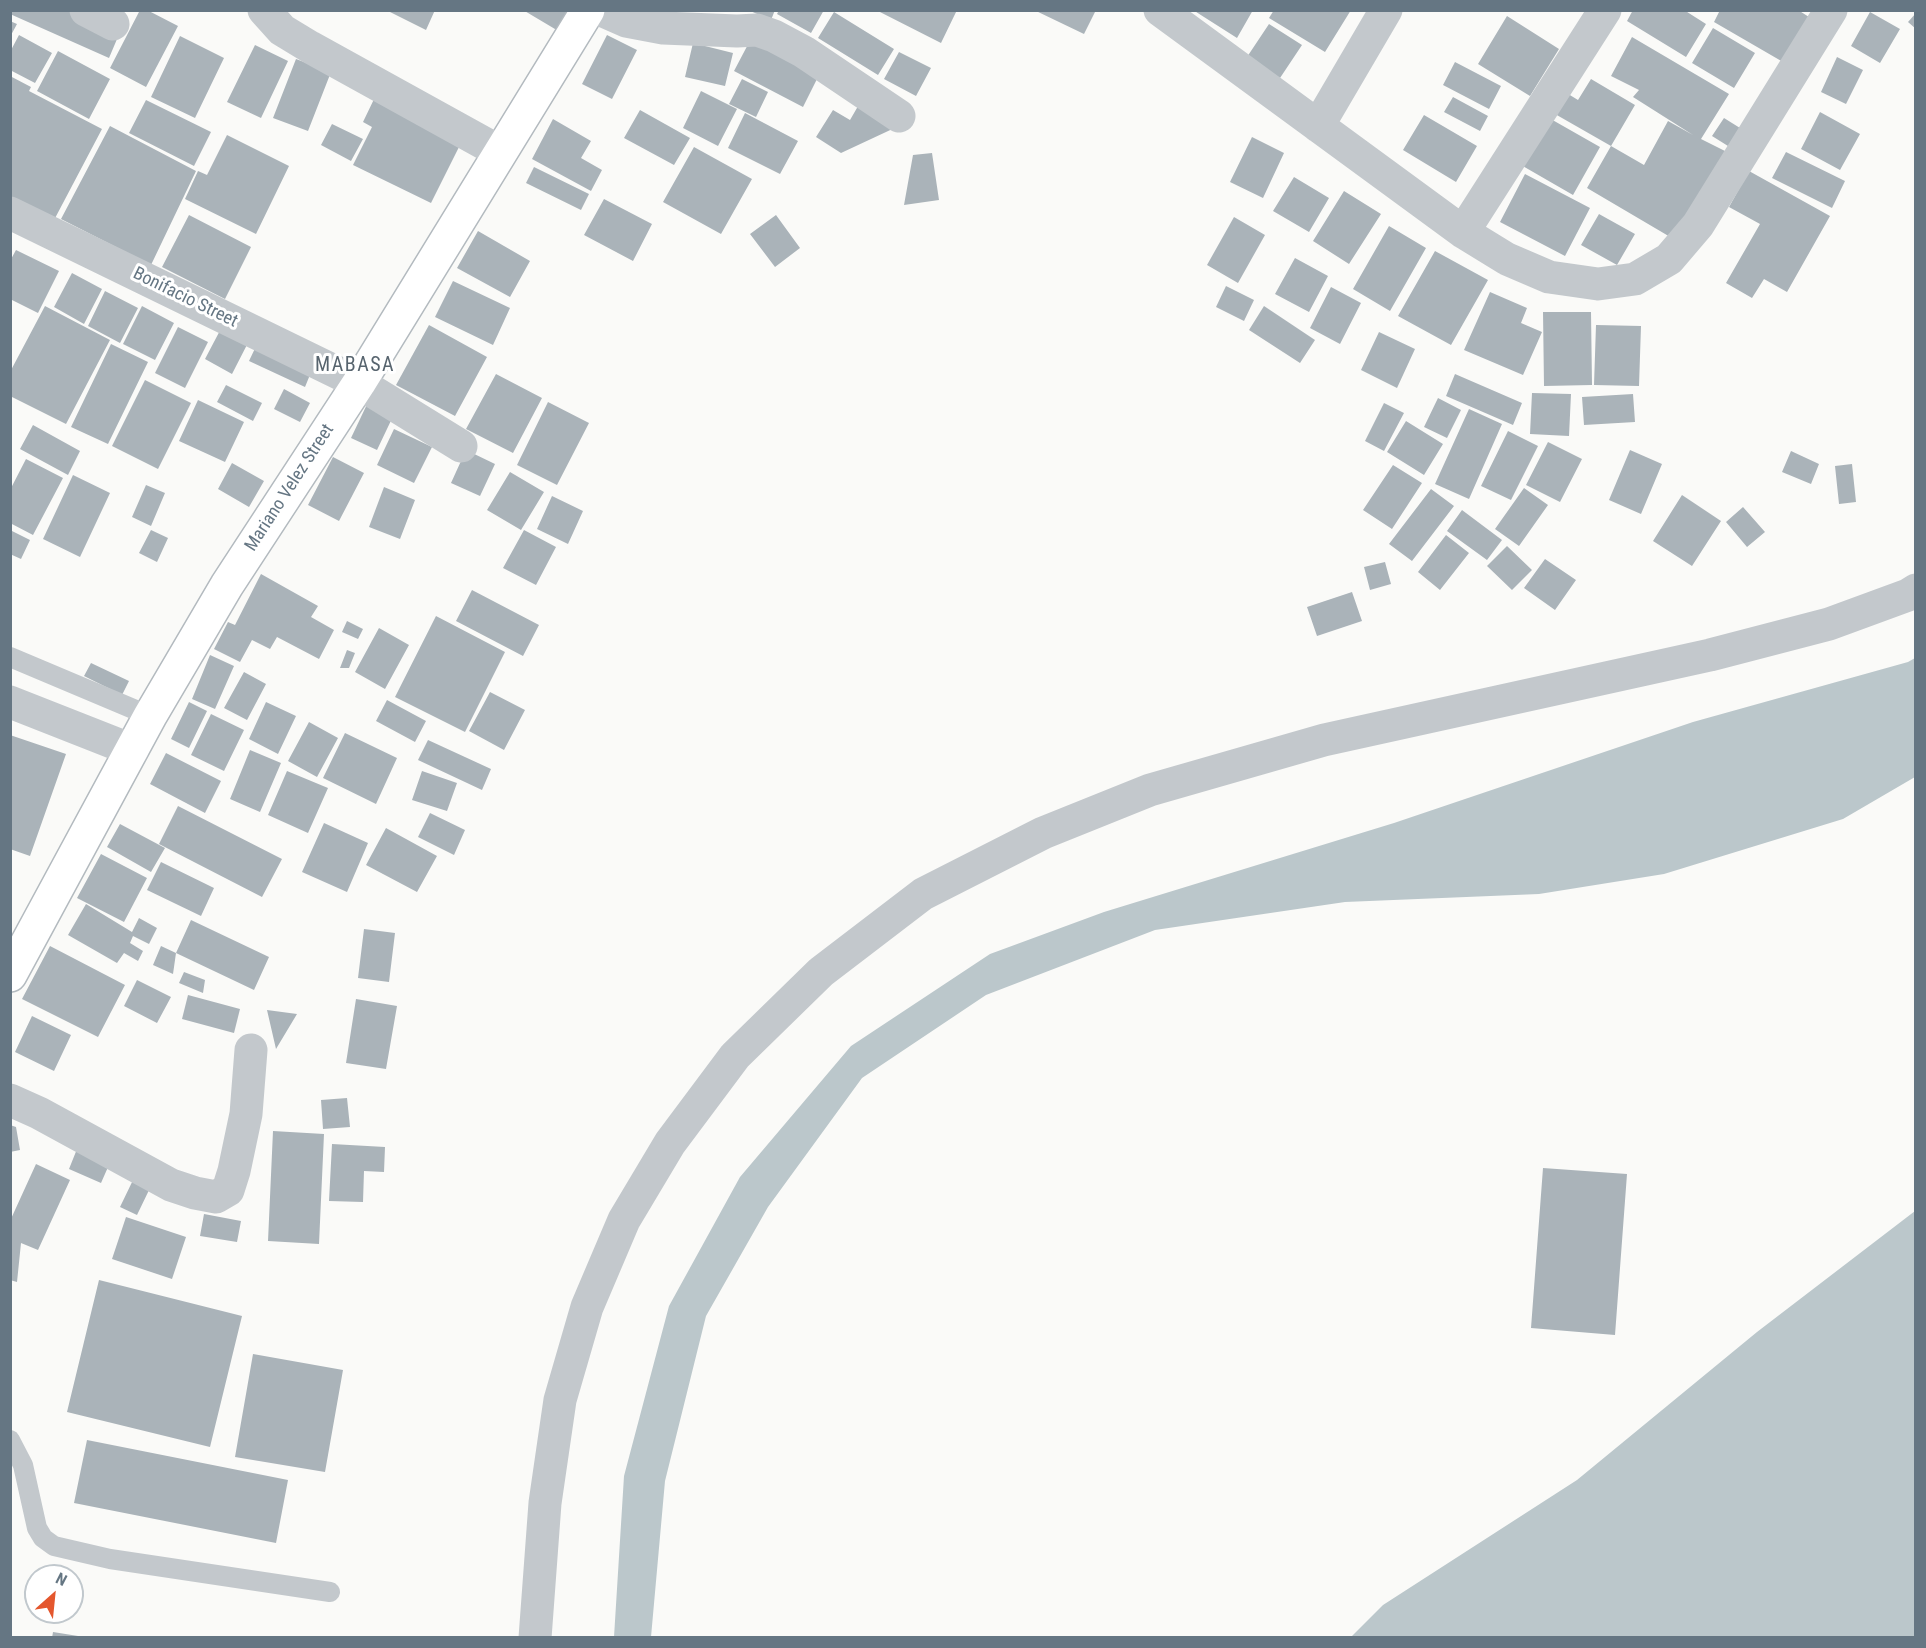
<!DOCTYPE html>
<html>
<head>
<meta charset="utf-8">
<style>
	body { margin:0 }
	#map { position:relative; width:1926px; height:1648px; overflow:hidden; background:#fafaf8; font-family:"Roboto Condensed",sans-serif }
	canvas { display:block }
	.frame { position:absolute; inset:0; border:12px solid #657683; pointer-events:none }
	.north { position:absolute; left:24px; top:1564px; width:60px; height:60px; box-sizing:border-box; background:#fff; border:2px solid #c1c8cd; border-radius:50%; rotate:27deg; font-size:16px; font-weight:700; line-height:24px; text-align:center; color:#657683 }
	.north::after { content:''; display:block; margin:auto; width:21px; height:27px; background:#e4572e; clip-path:polygon(50% 0,100% 100%,50% 72%,0 100%) }
</style>
</head>
<body>
<div id="map">
<canvas width="1926" height="1648"></canvas>
<div class="frame"></div>
<div class="north">N</div>
</div>
<script>
const g = document.querySelector('canvas').getContext('2d');
g.lineJoin = 'round';
function paint(path, color) { g.fillStyle = color; g.fill(path, 'evenodd'); }
const shape = rows => new Path2D(rows.map(r => 'M' + r).join(''));
function stroke(path, color, width, dash) { g.strokeStyle = color; g.lineWidth = width; g.lineCap = dash ? 'butt' : 'round'; g.setLineDash(dash || []); g.stroke(path); }
function label(font, color, halo, rows, align = 'center') {
  g.font = font + ' "Roboto Condensed",sans-serif'; g.lineWidth = 6; g.setLineDash([]); g.textBaseline = 'middle'; g.strokeStyle = halo; g.fillStyle = color; for (const [text, x, y, turn = 0] of rows) {
    g.save(); g.translate(x, y); g.rotate((+turn || 0) * Math.PI / 180); g.textAlign = isNaN(turn) ? turn : align; if (halo) g.strokeText(text, 0, 0); g.fillText(text, 0, 0); g.restore();
  }
}
paint(shape([
	[1915,658,1915,777,1843,819,1664,874,1539,894,1345,902,1155,930,986,995,862,1078,768,1207,706,1316,665,1481,651,1637,614,1637,624,1476,669,1306,740,1177,851,1046,990,954,1104,912,1394,823,1693,722,1908,662],
	[1915,1211,1915,1637,1351,1637,1383,1605,1577,1480,1757,1332]
]), '#bbc7cb');
paint(shape([
	[12,10,71,10,120,32,109,58,10,14],
	[140,10,147,10,178,26,146,87,110,68],
	[386,10,435,10,426,30],
	[523,10,572,10,560,32],
	[748,10,775,10,771,20],
	[779,10,824,10,811,33,777,14],
	[876,10,957,10,941,43],
	[1034,10,1096,10,1084,34],
	[1193,10,1253,10,1237,38],
	[1274,10,1351,10,1325,52,1269,18],
	[1633,10,1684,10,1706,24,1686,57,1627,21],
	[1720,10,1798,10,1809,17,1783,62,1714,22],
	[834,12,894,49,878,75,818,38],
	[1870,12,1900,29,1880,63,1851,46],
	[1916,13,1916,29,1908,22],
	[1507,16,1559,49,1530,96,1478,64],
	[10,21,17,24,10,37],
	[1269,24,1302,45,1280,78,1247,57],
	[1713,28,1755,53,1734,88,1692,63],
	[754,33,822,69,803,107,734,71],
	[19,35,52,53,35,83,10,70,10,52],
	[607,35,637,50,612,99,582,84],
	[180,36,224,58,195,118,151,97],
	[1632,37,1729,94,1701,139,1727,152,1677,241,1587,188,1611,146,1644,165,1668,121,1693,135,1633,97,1639,90,1611,76],
	[693,43,733,53,725,86,685,77],
	[255,45,288,61,261,118,227,102],
	[58,51,110,79,89,119,37,91],
	[899,52,931,68,916,96,884,79],
	[1837,57,1863,70,1846,104,1821,92],
	[296,59,331,72,308,131,273,118],
	[1455,62,1501,86,1489,109,1443,85],
	[10,76,31,87,29,91,102,129,53,222,10,200],
	[742,79,768,92,756,117,729,104],
	[1591,79,1635,105,1611,146,1548,110,1560,89,1578,100],
	[701,91,737,109,718,146,683,128],
	[376,95,463,139,431,203,353,165,372,127,363,122],
	[1453,97,1488,116,1480,131,1444,112],
	[146,100,211,132,194,166,129,133],
	[861,101,901,125,841,153,816,137,833,110,850,120],
	[640,110,690,138,674,165,624,138],
	[1820,112,1860,134,1840,170,1801,149],
	[745,113,798,141,780,174,728,148],
	[1424,115,1477,146,1456,182,1403,150],
	[1549,118,1600,147,1573,195,1521,165],
	[1724,118,1748,133,1736,151,1712,136],
	[553,119,591,141,581,158,602,170,591,191,532,159],
	[332,124,363,139,351,161,321,145],
	[110,126,196,171,151,265,61,219],
	[227,135,289,166,256,234,185,199,198,171,207,175],
	[1252,137,1284,153,1263,198,1230,182],
	[694,147,752,179,721,234,663,202],
	[1786,152,1845,181,1832,208,1772,178],
	[932,153,939,200,904,205,913,155],
	[534,167,589,194,581,210,526,183],
	[1749,171,1830,216,1787,292,1764,279,1752,298,1726,283,1760,224,1729,207],
	[1525,174,1590,208,1565,256,1500,222],
	[1294,177,1329,198,1309,232,1273,211],
	[1344,191,1381,214,1349,264,1313,241],
	[604,199,652,224,633,261,584,235],
	[1599,214,1635,234,1617,265,1581,245],
	[189,215,251,247,225,299,162,267],
	[776,215,800,248,775,267,750,234],
	[1234,217,1265,235,1238,283,1207,265],
	[1389,226,1426,248,1390,311,1353,289],
	[478,231,530,261,510,297,457,268],
	[16,250,59,271,38,313,10,299,10,261],
	[1435,251,1488,280,1451,345,1398,316],
	[1295,258,1328,276,1309,312,1275,294],
	[72,273,102,289,84,324,54,307],
	[453,281,510,308,493,345,435,317],
	[1226,286,1254,300,1244,321,1216,307],
	[1331,287,1361,303,1340,344,1310,328],
	[105,291,138,308,120,343,88,326],
	[1490,292,1527,308,1521,323,1542,332,1523,375,1464,350],
	[45,306,110,340,66,424,10,396,10,372],
	[142,306,174,323,155,360,123,344],
	[1264,306,1315,340,1300,363,1249,330],
	[1543,312,1591,312,1592,385,1544,386],
	[225,321,252,335,232,374,205,359],
	[429,325,487,357,455,416,396,385],
	[1596,325,1641,326,1639,386,1594,385],
	[178,327,208,342,185,388,155,373],
	[1379,332,1415,349,1397,388,1361,370],
	[259,340,314,365,305,387,249,361],
	[111,344,148,362,108,444,71,427],
	[496,374,542,398,513,453,466,429],
	[1455,374,1522,403,1513,425,1446,396],
	[145,380,191,403,158,469,112,446],
	[226,385,262,403,253,421,217,402],
	[284,389,310,403,300,422,274,409],
	[1532,393,1571,394,1569,436,1530,434],
	[1633,394,1635,422,1584,425,1582,397],
	[370,398,396,410,377,450,351,438],
	[1438,398,1461,410,1447,438,1424,427],
	[198,400,244,422,225,462,179,441],
	[548,402,589,423,557,485,517,465],
	[1384,403,1404,413,1384,451,1365,441],
	[1469,409,1502,424,1469,499,1435,484],
	[1406,421,1443,444,1424,475,1387,452],
	[33,425,80,451,68,475,20,449],
	[394,429,432,447,414,483,377,465],
	[1508,431,1538,446,1511,500,1481,486],
	[1548,442,1582,459,1560,502,1526,485],
	[466,450,495,464,480,496,451,483],
	[1630,450,1662,464,1641,514,1609,500],
	[1791,451,1819,464,1811,484,1782,472],
	[333,457,364,473,339,521,308,505],
	[26,459,63,478,33,535,10,523,10,490],
	[232,463,264,481,249,507,218,489],
	[1852,464,1856,502,1839,504,1835,466],
	[1393,465,1422,483,1392,529,1363,510],
	[510,472,544,492,521,530,487,510],
	[73,475,110,493,80,557,43,539],
	[146,485,165,493,151,526,132,517],
	[384,487,415,500,400,539,369,527],
	[1524,488,1548,505,1519,546,1495,529],
	[1431,489,1454,506,1412,561,1389,544],
	[1682,495,1721,521,1692,566,1653,541],
	[552,496,583,511,568,544,537,529],
	[1743,507,1765,532,1747,547,1726,522],
	[1462,510,1502,540,1487,560,1447,531],
	[10,530,30,540,21,559,10,554],
	[151,530,168,538,157,562,139,553],
	[524,530,556,547,536,585,503,568],
	[1446,535,1469,553,1440,590,1418,572],
	[1507,546,1532,570,1512,590,1487,566],
	[1545,559,1576,580,1555,610,1524,588],
	[1385,562,1391,584,1370,590,1364,567],
	[261,574,318,606,311,617,334,630,319,659,277,637,270,649,252,640,240,662,214,649,228,622,235,625],
	[472,590,539,625,523,656,456,621],
	[1352,592,1362,621,1317,636,1307,607],
	[436,616,505,652,465,732,395,697],
	[347,621,363,629,358,639,342,632],
	[379,628,409,645,385,689,355,672],
	[347,650,355,653,349,668,340,668],
	[210,655,234,666,215,709,192,699],
	[91,663,129,681,122,695,84,676],
	[244,672,266,684,247,720,224,708],
	[490,692,525,710,504,750,469,731],
	[387,700,426,721,415,742,376,721],
	[189,702,207,711,189,748,171,739],
	[266,702,296,716,278,754,249,739],
	[211,714,244,730,224,771,191,755],
	[309,722,338,738,317,777,288,761],
	[345,733,397,758,376,804,323,778],
	[10,735,66,754,30,856,10,849],
	[428,740,491,769,482,790,418,760],
	[250,750,281,763,260,812,230,799],
	[166,753,221,781,205,813,150,784],
	[287,771,328,788,308,833,268,815],
	[422,771,457,783,447,811,412,800],
	[178,806,282,859,262,897,159,844],
	[430,813,465,830,454,855,418,837],
	[324,823,368,843,347,892,302,872],
	[120,824,165,848,151,872,107,847],
	[386,828,437,856,417,892,366,865],
	[101,854,147,878,124,922,77,898],
	[161,862,214,888,201,916,147,890],
	[86,904,132,932,139,918,157,928,149,944,133,936,130,943,143,951,138,961,124,953,117,963,68,935],
	[191,920,269,957,254,990,176,953],
	[364,929,395,933,389,982,358,978],
	[50,946,125,985,98,1037,22,999],
	[161,946,176,953,173,974,153,965],
	[184,972,205,980,203,993,179,983],
	[137,980,171,997,157,1023,124,1006],
	[188,995,240,1009,234,1033,182,1019],
	[356,999,397,1006,386,1069,346,1063],
	[267,1010,297,1014,276,1049],
	[32,1016,71,1035,54,1071,15,1052],
	[347,1098,350,1127,323,1129,321,1100],
	[10,1125,16,1127,20,1150,10,1152],
	[273,1131,324,1134,319,1244,268,1241],
	[79,1144,112,1158,101,1183,69,1169],
	[332,1144,385,1147,384,1172,364,1171,363,1202,329,1201],
	[36,1164,70,1180,38,1250,21,1243,17,1282,10,1280,10,1221],
	[1543,1168,1627,1174,1615,1335,1531,1328],
	[134,1178,151,1186,137,1215,120,1207],
	[204,1214,241,1221,237,1242,200,1236],
	[126,1217,186,1237,172,1279,112,1259],
	[99,1280,242,1316,210,1447,67,1412],
	[253,1354,343,1370,325,1472,235,1457],
	[87,1440,288,1480,276,1543,74,1503],
	[53,1632,78,1636,78,1638,52,1638]
]), '#aab3b9');
const secondary = shape([
	[10,975,150,716,227,585,359,383,588,10]
]);
stroke(secondary, '#b3babf', 36);
stroke(shape([
	[10,657,150,716],
	[10,1440,23,1465,37,1528,43,1538,54,1546,110,1559,330,1592]
]), '#c3c8cc', 20);
stroke(shape([
	[86,10,113,24],
	[264,10,282,30,310,47,500,152],
	[601,10,626,21,663,28,737,31,757,30,774,36,804,52,899,116],
	[1160,10,1463,232,1507,259,1549,277,1598,284,1635,279,1669,259,1698,225,1831,10],
	[1318,126,1386,10],
	[10,213,359,383,461,446],
	[1463,232,1605,10],
	[10,702,132,750],
	[10,1100,39,1113,171,1185,195,1193,216,1197,228,1190,234,1171,246,1114,251,1050],
	[535,1638,545,1503,560,1400,587,1307,624,1220,670,1143,735,1056,821,972,923,894,1043,833,1150,790,1324,740,1710,655,1829,624,1908,595,1916,590]
]), '#c3c8cc', 33);
stroke(secondary, '#fff', 33);
label('18px', '#657683', '#fff', [
	["Bonifacio Street",185,298,26],
	["Mariano Velez Street",290,488,-57]
]);
g.letterSpacing = '1.5px';
label('20px', '#57646e', '#fff', [
	["MABASA",355,366]
]);
g.letterSpacing = '0px';
</script>
</body>
</html>
